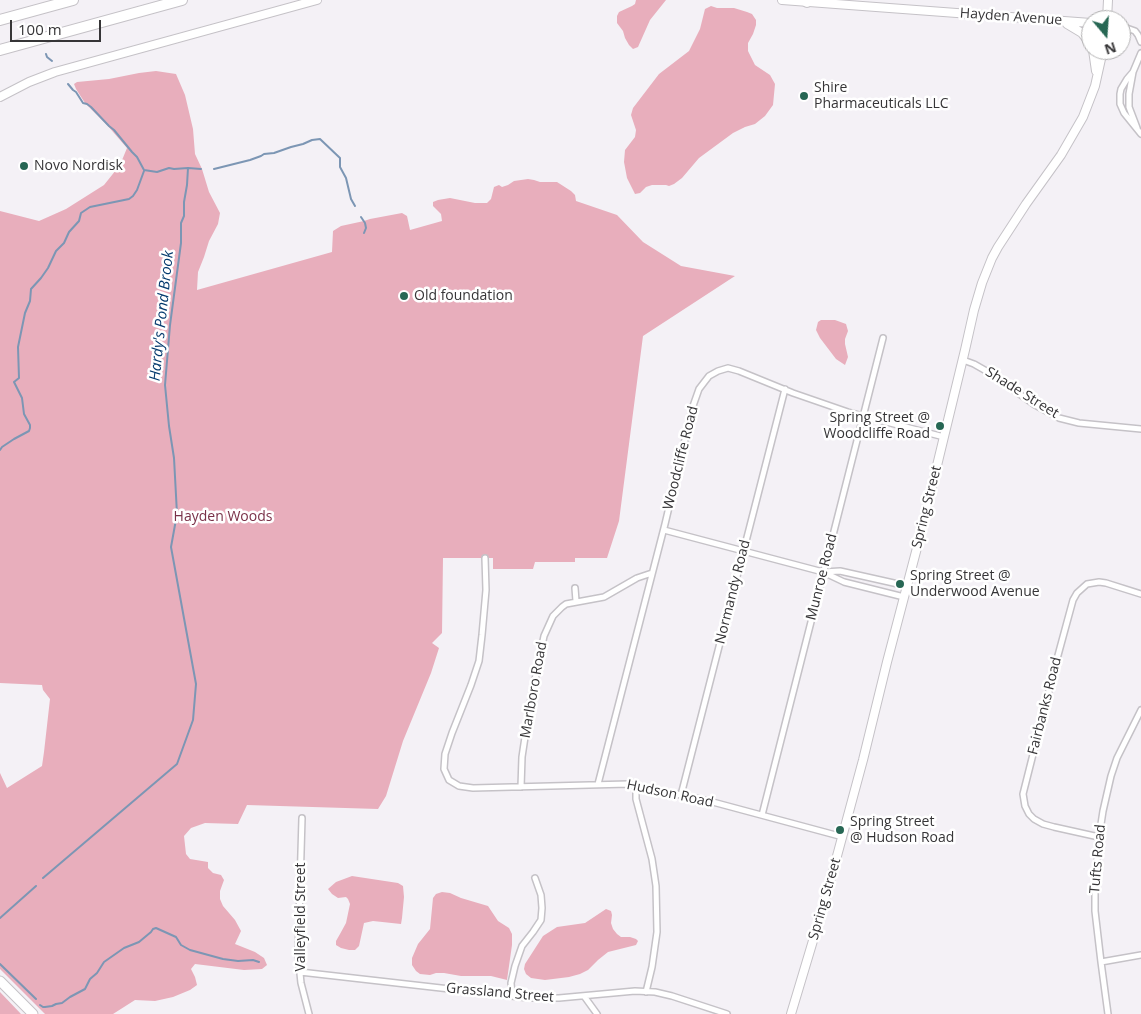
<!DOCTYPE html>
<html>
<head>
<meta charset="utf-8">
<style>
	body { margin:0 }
	#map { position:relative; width:1141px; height:1014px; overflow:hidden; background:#f4f1f6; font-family:"Open Sans",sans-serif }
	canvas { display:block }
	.north { position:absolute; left:1081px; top:10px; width:50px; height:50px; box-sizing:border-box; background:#fff; border:1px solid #afaeaf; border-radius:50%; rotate:162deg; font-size:14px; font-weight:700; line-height:20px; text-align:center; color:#363537 }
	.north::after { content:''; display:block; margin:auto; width:18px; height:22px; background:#276754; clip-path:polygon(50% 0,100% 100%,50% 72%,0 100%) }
	.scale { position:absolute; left:10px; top:20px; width:91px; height:22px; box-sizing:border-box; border:2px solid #363537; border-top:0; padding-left:6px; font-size:15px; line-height:18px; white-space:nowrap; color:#363537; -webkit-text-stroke:4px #fff; paint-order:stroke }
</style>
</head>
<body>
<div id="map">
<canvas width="1141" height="1014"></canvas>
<div class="north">N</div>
<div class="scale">100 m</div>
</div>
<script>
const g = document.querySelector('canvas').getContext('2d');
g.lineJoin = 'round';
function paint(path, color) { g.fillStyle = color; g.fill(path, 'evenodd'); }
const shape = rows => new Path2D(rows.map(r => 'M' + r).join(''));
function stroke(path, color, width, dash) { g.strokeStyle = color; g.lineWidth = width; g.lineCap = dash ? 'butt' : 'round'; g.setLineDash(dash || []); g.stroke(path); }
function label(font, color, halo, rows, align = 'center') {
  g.font = font + ' "Open Sans",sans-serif'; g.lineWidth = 5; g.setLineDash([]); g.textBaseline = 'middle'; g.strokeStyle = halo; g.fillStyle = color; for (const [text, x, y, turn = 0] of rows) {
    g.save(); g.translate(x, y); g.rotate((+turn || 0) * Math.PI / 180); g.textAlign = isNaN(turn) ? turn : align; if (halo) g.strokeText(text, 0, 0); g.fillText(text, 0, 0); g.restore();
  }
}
paint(shape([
	[636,0,666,0,650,20,638,47,633,49,629,45,625,38,623,31,617,23,617,16,619,12,632,6,635,4],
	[711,6,717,8,734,8,747,12,752,14,756,20,756,25,753,34,748,43,748,51,755,65,770,75,775,84,773,105,765,116,755,124,745,127,733,133,699,158,682,178,674,184,669,186,666,185,652,185,646,187,640,193,635,194,627,178,624,162,625,150,635,137,636,130,631,115,633,108,659,74,689,51,700,29,705,9],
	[156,71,176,74,185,95,193,129,195,154,202,169,209,192,220,213,218,224,209,241,204,257,198,272,197,290,332,252,333,231,341,226,364,221,370,219,402,213,407,216,410,230,442,221,441,214,433,206,433,202,438,200,450,198,475,203,487,203,491,199,494,187,499,185,502,187,508,185,514,181,528,179,534,180,540,182,557,182,571,191,575,195,576,201,617,215,643,242,681,266,735,276,643,336,619,521,607,558,575,558,575,562,535,562,533,569,493,569,493,558,443,558,442,633,432,643,439,648,431,673,403,741,386,796,378,809,247,805,238,824,205,823,191,828,184,836,186,854,190,859,208,862,208,868,213,873,221,875,224,880,220,891,220,899,223,906,235,920,241,931,235,944,255,952,264,958,267,965,262,969,244,970,195,964,191,969,195,977,197,985,190,990,173,997,155,1001,135,1000,113,1014,45,1014,0,969,0,773,7,788,42,766,44,752,50,699,43,690,42,685,0,683,0,211,39,221,66,209,104,185,120,165,127,148,107,125,85,103,76,89,74,84,77,82,109,79,139,73],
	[821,320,835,320,846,324,848,331,845,339,845,344,848,357,845,365,836,359,820,338,816,330,818,322],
	[352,876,398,883,403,886,404,897,402,918,401,924,373,921,364,923,359,946,355,950,349,950,341,948,336,945,336,941,340,934,346,923,350,904,348,899,346,897,338,898,332,894,328,889,336,882],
	[442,892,450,893,461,898,488,906,498,921,509,928,512,934,512,945,507,980,491,976,461,976,444,973,436,973,430,975,420,974,416,971,412,965,412,958,418,944,430,929,433,898,436,894],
	[606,909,611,911,612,915,611,923,613,929,617,934,621,937,630,937,636,939,638,941,636,945,608,952,598,960,588,970,580,974,569,977,545,980,531,978,526,974,524,969,525,964,543,936,557,927,585,923],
	[0,992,21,1014,0,1014]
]), '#e8aebc');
stroke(shape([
	[46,54,47,57,52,61],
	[188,168,201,169],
	[214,169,250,160,261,156,264,154,274,153,291,147,303,144,312,140,320,139,340,158,340,167,346,178,351,199,355,206],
	[361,217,365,223,366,228,364,233],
	[0,450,2,447,14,439,29,431,30,428,30,425,24,414,22,398,14,382,19,378,18,347,25,313,30,301,31,289,41,278,48,268,56,251,64,243,69,232,79,221,81,213,90,207,129,199,133,196,137,190,144,171],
	[43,878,177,764,193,720,196,684,171,547,177,514,174,458,169,426,165,385,170,325,181,243,181,223,184,216,184,202,187,185,188,168,174,169,169,168,157,172,144,170,137,157,132,152,114,130,109,126,91,107,87,104,83,103,76,92,73,90,68,84],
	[0,918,36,886],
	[0,964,36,999],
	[40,1005,43,1007,45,1007,52,1006,56,1004,62,1003,70,997,85,989,90,979,97,973,104,962,124,948,139,942,151,932,153,929,156,928,176,937,181,945,190,950,223,959,238,961,253,960,259,962]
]), '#7c96b4', 2);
const street = shape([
	[1121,26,1135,31,1138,35,1141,42],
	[1133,72,1127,79,1121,89,1120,94,1120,104,1124,113,1141,134],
	[1137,128,1129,107,1129,94,1133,72,1141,53],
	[963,360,974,364,988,372,1035,405,1059,418,1079,423,1141,429],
	[664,530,823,572,844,582,904,597],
	[485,558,486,590,482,635,479,661,471,685,452,733,445,754,444,769,449,780,459,786,473,788,628,784,709,801,843,837],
	[824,572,840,571,907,586],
	[575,588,576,601],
	[598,784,665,524,693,406,699,389,709,376,718,371,728,368,739,371,793,393,848,412,944,437],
	[636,785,636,799,652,859,656,886,657,932,652,967,646,992],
	[521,787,522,757,530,704,544,636,553,616,562,607,566,604,604,597,637,578,652,573],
	[681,795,785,389],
	[762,815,883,338],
	[302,818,298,954,301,983,309,1014],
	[1099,837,1054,827,1043,824,1034,819,1029,814,1025,806,1023,794,1057,659,1073,600,1077,593,1087,584,1099,582,1106,583,1141,594],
	[1101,962,1141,955],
	[300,972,529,998,559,998,635,991,655,992,672,996,727,1014],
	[512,996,511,983,515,966,522,946,533,932,541,920,542,908,541,895,535,878],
	[584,996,597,1014],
	[1108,1014,1101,962,1095,911,1095,884,1099,837,1103,811,1111,776,1117,758,1141,710]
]);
const secondary = shape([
	[782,0,1091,23],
	[1107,20,1108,0],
	[1067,24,1082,33,1091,45],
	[1093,50,1096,71],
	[0,97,29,82,55,72,317,0],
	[791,1014,824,904,863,760,887,662,918,544,965,350,974,310,982,283,992,258,998,247,1026,204,1061,155,1083,117,1095,86,1103,50]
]);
const primary = shape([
	[0,981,33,1014]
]);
const highway = shape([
	[805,0,807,2],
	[0,20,73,0],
	[0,50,182,0]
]);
stroke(street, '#c5c2c7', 8);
stroke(secondary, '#c5c2c7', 10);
stroke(primary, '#c5c2c7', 11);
stroke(highway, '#c5c2c7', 12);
stroke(street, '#fff', 5);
stroke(secondary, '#fff', 8);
stroke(primary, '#fff', 9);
stroke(highway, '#fff', 10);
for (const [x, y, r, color] of [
	[804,96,5,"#276754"],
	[24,166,5,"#276754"],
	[404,296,5,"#276754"],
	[940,426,5,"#276754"],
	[900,584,5,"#276754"],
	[840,830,5,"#276754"]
]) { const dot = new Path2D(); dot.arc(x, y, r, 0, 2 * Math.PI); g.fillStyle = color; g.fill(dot); stroke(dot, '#fff', 2); }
label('14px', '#363537', '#fff', [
	["Hayden Avenue",1011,17,4],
	["Shade Street",1022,393,32],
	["Woodcliffe Road",681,458,-76],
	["Spring Street",927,507,-76],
	["Munroe Road",822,577,-76],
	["Normandy Road",733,592,-76],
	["Marlboro Road",534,690,-80],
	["Fairbanks Road",1045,706,-76],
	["Hudson Road",670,794,12],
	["Tufts Road",1098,859,-85],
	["Spring Street",825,899,-74],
	["Valleyfield Street",301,917,-90],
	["Grassland Street",500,993,5]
]);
label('14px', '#363537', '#fff', [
	["Shire",814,88],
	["Pharmaceuticals LLC",814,104],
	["Novo Nordisk",34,166],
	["Old foundation",414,296],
	["Spring Street @",930,418,"right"],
	["Woodcliffe Road",930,434,"right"],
	["Spring Street @",910,576],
	["Underwood Avenue",910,592],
	["Spring Street",850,822],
	["@ Hudson Road",850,838]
], 'left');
label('14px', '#793148', '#fff', [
	["Hayden Woods",223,517]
]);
label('italic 15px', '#053a6e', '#fff', [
	["Hardy's Pond Brook",162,316,-84]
]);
</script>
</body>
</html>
